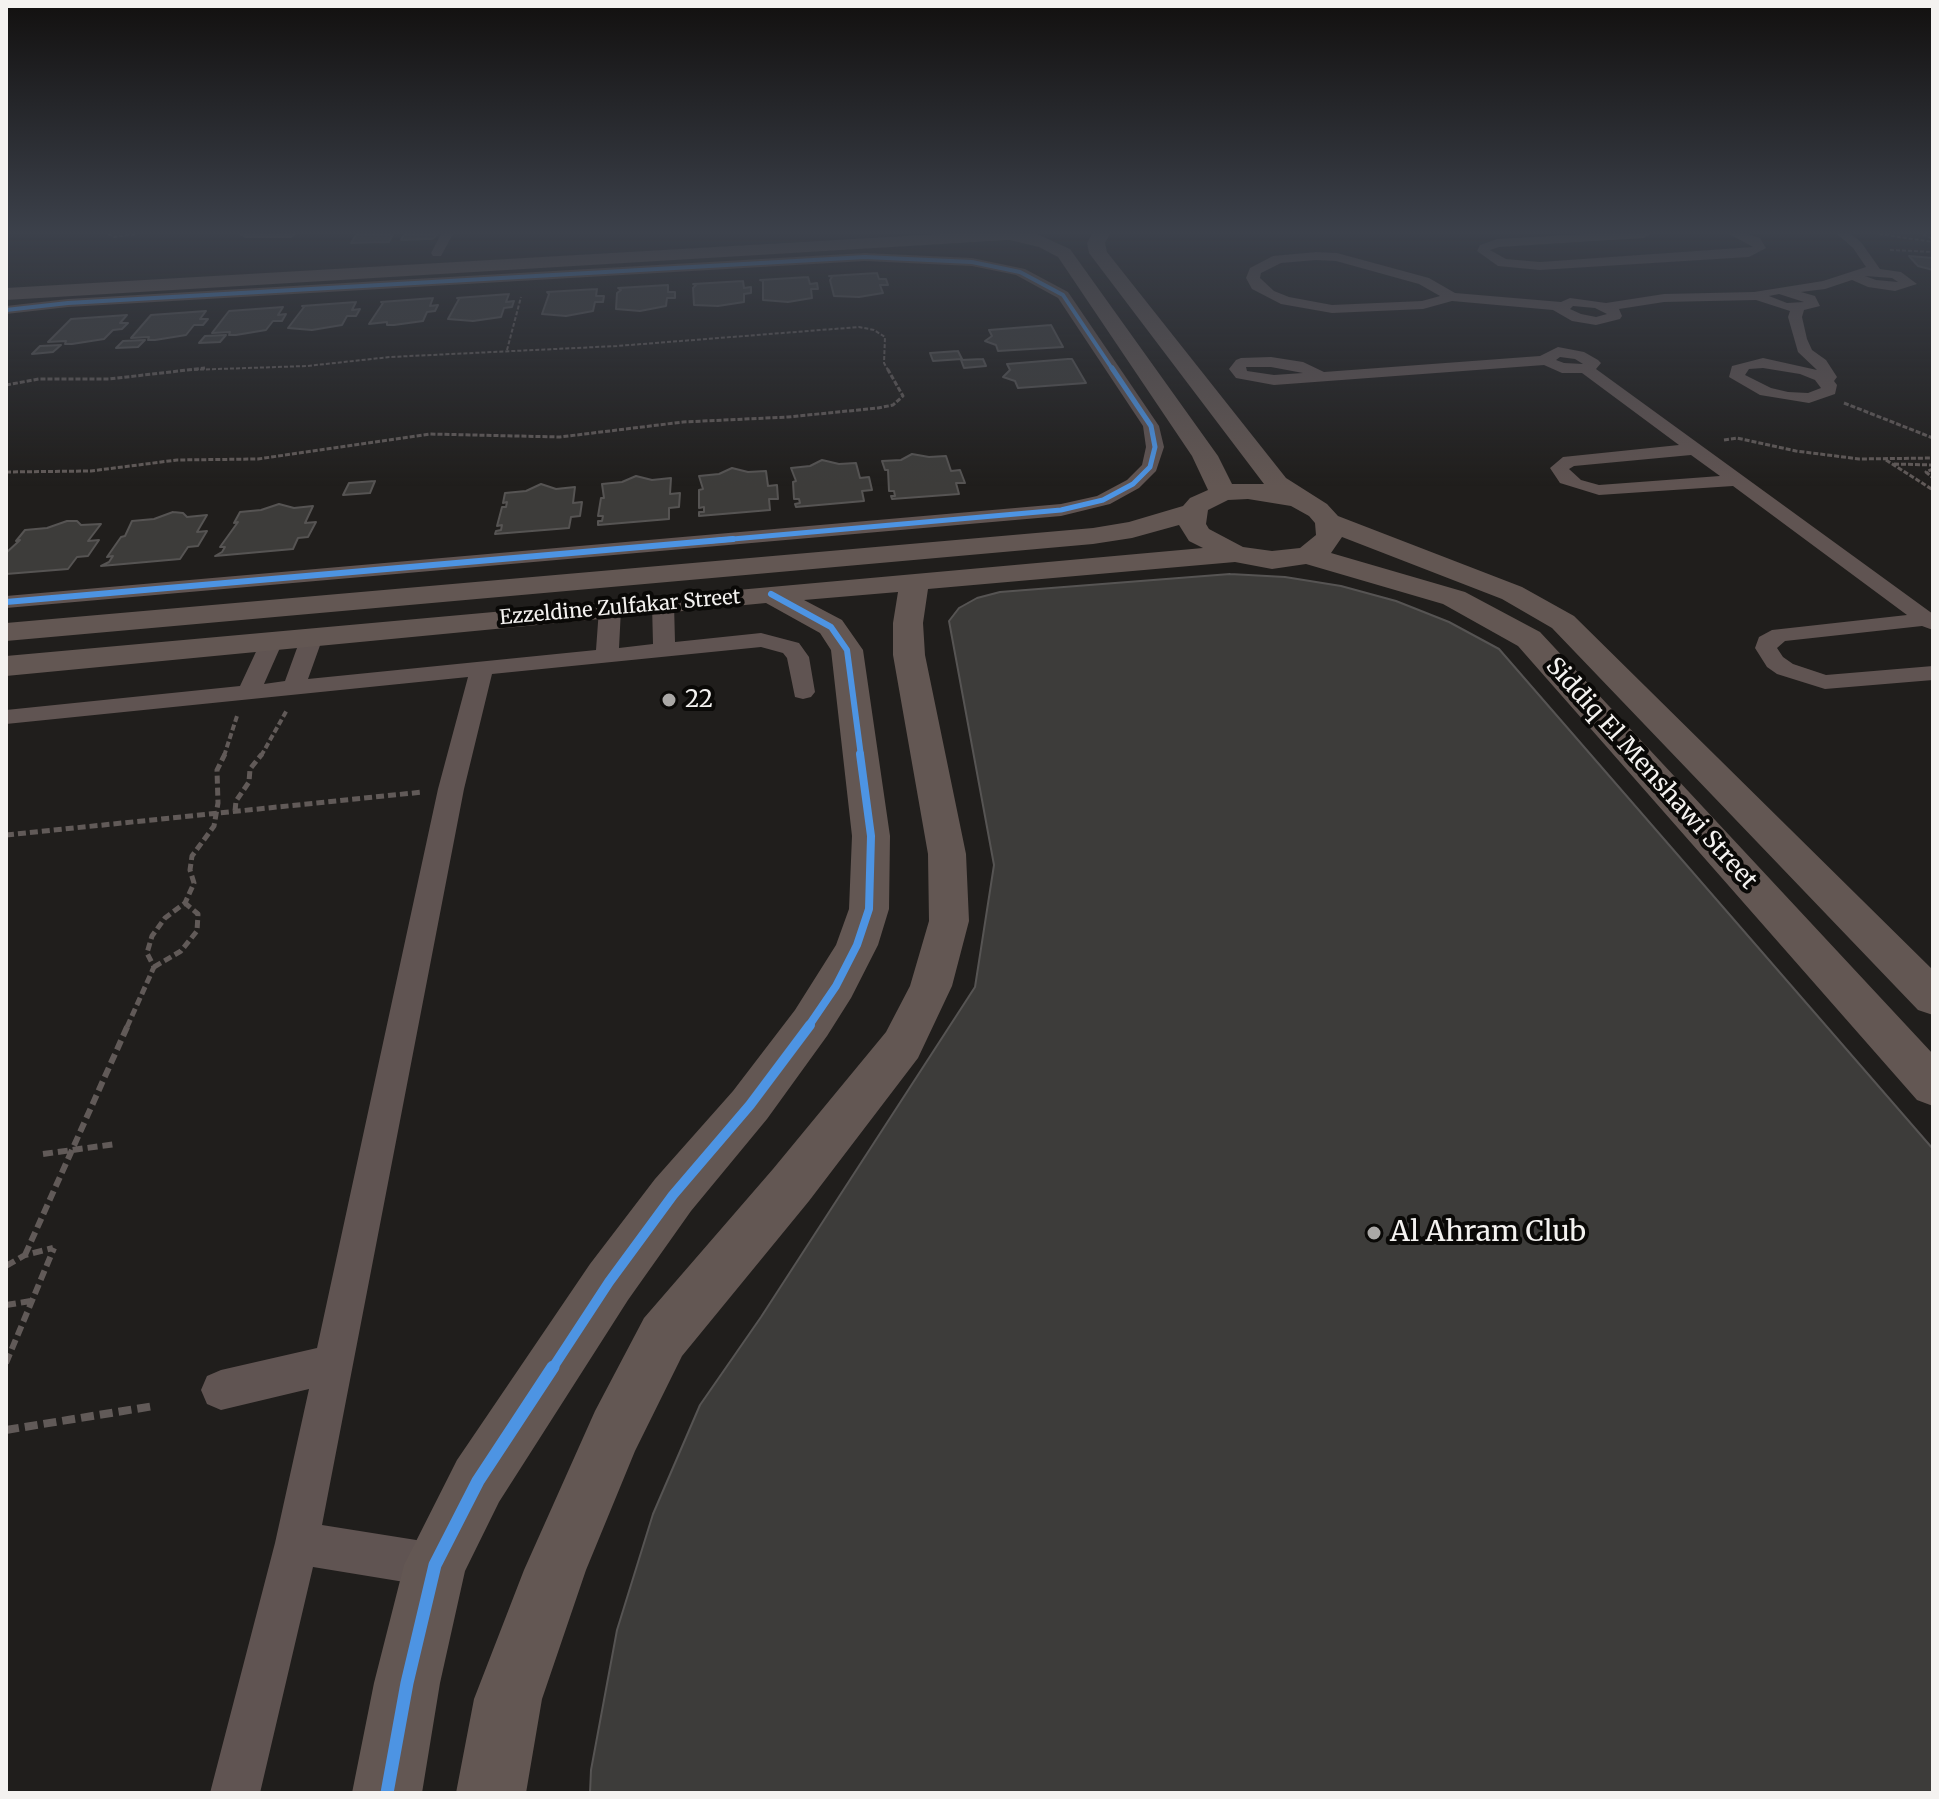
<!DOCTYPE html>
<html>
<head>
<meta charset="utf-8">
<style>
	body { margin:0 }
	#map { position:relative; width:1939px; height:1799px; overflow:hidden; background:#201e1c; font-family:Merriweather,serif }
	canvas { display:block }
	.frame { position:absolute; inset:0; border:8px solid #f4f2f0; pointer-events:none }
</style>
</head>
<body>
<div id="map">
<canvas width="1939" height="1799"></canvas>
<div class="frame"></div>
</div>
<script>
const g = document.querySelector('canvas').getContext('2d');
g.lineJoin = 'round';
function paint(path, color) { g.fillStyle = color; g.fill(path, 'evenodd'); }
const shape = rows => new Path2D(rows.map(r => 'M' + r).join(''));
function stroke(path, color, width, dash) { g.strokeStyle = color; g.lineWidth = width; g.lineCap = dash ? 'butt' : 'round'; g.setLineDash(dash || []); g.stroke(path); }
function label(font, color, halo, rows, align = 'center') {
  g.font = font + ' Merriweather,serif'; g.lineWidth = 8; g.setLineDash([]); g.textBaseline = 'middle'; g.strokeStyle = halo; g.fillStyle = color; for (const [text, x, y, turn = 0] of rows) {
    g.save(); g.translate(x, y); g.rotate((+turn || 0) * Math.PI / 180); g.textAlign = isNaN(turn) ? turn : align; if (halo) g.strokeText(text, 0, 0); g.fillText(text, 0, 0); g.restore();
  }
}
const building = shape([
	[393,234,389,242,351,243,356,235,393,234],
	[404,234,435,234,437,235,432,239,401,240,404,234],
	[1909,256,1933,258,1933,270,1918,266,1909,256],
	[877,273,879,279,886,279,888,285,880,285,883,293,859,297,834,296,830,280,832,277,829,276,877,273],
	[808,277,810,284,817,283,818,289,811,289,812,298,788,302,763,300,763,281,760,280,808,277],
	[743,281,744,288,751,287,751,293,744,294,744,302,718,306,694,305,693,288,696,285,693,284,743,281],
	[668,285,668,292,675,292,675,298,667,298,666,306,640,311,616,309,617,293,621,290,618,288,668,285],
	[597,289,596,296,604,296,603,302,595,302,593,311,566,316,542,314,549,294,547,292,597,289],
	[509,294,506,302,514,301,512,307,504,308,501,317,473,321,448,319,459,299,457,298,509,294],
	[433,298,430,306,438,305,435,311,427,312,423,321,394,325,387,325,387,322,369,324,383,303,381,302,433,298],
	[356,302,352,310,360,309,356,316,347,316,342,325,312,330,288,328,304,307,302,306,356,302],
	[283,307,278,315,286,314,282,321,273,321,266,330,236,335,229,335,230,332,212,333,229,311,283,307],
	[206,311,200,319,208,319,203,325,194,325,186,335,155,340,148,340,149,337,131,338,151,315,206,311],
	[127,315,120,323,128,323,122,329,113,330,104,339,72,344,65,344,66,341,48,342,71,319,127,315],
	[1051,325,1063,347,998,351,996,345,985,341,992,336,989,330,1051,325],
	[226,335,220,342,199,343,205,336,226,335],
	[145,340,138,347,116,348,123,341,145,340],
	[61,345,53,352,32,354,40,346,61,345],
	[958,351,962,359,933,361,930,353,958,351],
	[983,359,986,366,964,368,961,360,983,359],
	[1068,359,1072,359,1086,383,1018,388,1015,381,1003,377,1010,370,1007,364,1068,359],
	[912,454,929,457,946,456,951,471,960,470,965,483,956,483,959,494,892,499,891,496,895,496,894,491,889,491,888,470,885,470,882,461,901,460,912,454],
	[822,460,839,464,856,463,860,478,869,477,872,490,862,491,864,501,796,507,795,504,800,503,799,499,794,499,793,482,796,481,791,468,810,466,822,460],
	[732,468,748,472,766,471,768,486,777,485,778,499,769,499,770,510,699,516,699,512,704,512,704,507,699,508,699,490,703,489,699,476,719,474,732,468],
	[636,476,652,480,671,478,670,494,680,493,679,507,669,508,669,519,598,525,598,521,602,521,603,516,598,516,601,498,604,498,602,484,622,482,636,476],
	[375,481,370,493,343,495,349,483,375,481],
	[541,484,556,489,575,487,573,503,582,502,580,516,571,517,569,528,495,534,496,531,501,530,502,525,497,526,502,507,506,507,507,502,503,503,505,493,526,491,541,484],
	[279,504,294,508,313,506,305,523,316,522,308,537,298,538,293,549,215,556,222,552,225,547,220,547,238,522,234,523,240,512,261,510,279,504],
	[173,512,183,513,187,517,207,515,197,532,207,531,198,546,188,547,180,559,101,566,109,562,113,556,107,557,121,537,125,536,132,521,154,519,173,512],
	[67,521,77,521,81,525,101,524,88,541,99,540,88,556,77,557,68,569,6,574,6,553,20,540,16,541,25,530,47,528,67,521],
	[1230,574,1285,577,1341,586,1396,601,1449,622,1499,649,1933,1149,1933,1793,590,1793,591,1770,617,1630,653,1514,700,1405,761,1317,975,987,994,865,949,621,959,608,977,598,1000,592,1230,574]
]);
paint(building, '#3d3c3a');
stroke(building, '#565453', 2);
stroke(shape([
	[108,234,114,237,136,234],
	[1879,234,1933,242],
	[1923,234,1933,239],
	[1890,250,1933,252],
	[507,350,521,297],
	[188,370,307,366,390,357,617,346,859,327,874,330,885,337,884,363,888,370]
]), '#615a58', 2, [4, 2]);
stroke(shape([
	[6,385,39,379,109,379,205,368],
	[1844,403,1933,438],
	[1724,440,1737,438,1796,451,1859,459,1933,458],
	[1886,460,1933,490],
	[1894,464,1933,465],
	[1933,469,1926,472,1933,478],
	[6,472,91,471,177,460,258,459,430,434,560,437,683,422,788,417,878,408,893,405,903,396,887,368]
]), '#615a58', 3, [5, 2]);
stroke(shape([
	[224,756,237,716],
	[261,756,287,710]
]), '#615a58', 4, [6, 3]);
stroke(shape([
	[235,811,236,801,249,782,250,769,262,754],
	[6,835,423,792],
	[154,967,181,951,197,931,198,914,185,903],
	[127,1027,154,967,147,953,152,936,165,918,185,903,194,883,190,870,192,856,214,826,218,803,217,770,225,754]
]), '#615a58', 5, [8, 4]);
stroke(shape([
	[43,1154,116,1144],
	[25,1255,128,1025],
	[6,1266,25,1255,53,1248],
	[6,1305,31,1301],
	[6,1363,54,1248]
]), '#615a58', 6, [10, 5]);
stroke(shape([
	[6,1430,154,1406]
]), '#615a58', 8, [13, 6]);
paint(shape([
	[239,234,297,234,291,238,245,238,239,234],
	[441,234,453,234,441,256,433,256,431,253,441,234],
	[1586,234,1650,234,1644,238,1499,247,1490,250,1506,259,1540,262,1753,247,1729,234,1747,234,1760,238,1766,248,1749,257,1540,270,1498,266,1477,251,1480,245,1497,239,1586,234],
	[1837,234,1851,234,1861,242,1880,269,1901,272,1917,284,1895,291,1868,287,1852,280,1825,289,1801,292,1815,296,1820,306,1804,310,1802,317,1807,339,1812,350,1826,360,1837,377,1834,381,1837,385,1835,394,1809,403,1760,395,1729,377,1732,366,1763,358,1817,370,1798,352,1788,317,1790,311,1756,300,1664,302,1619,309,1622,316,1620,319,1596,325,1572,321,1553,310,1452,301,1423,309,1332,313,1281,304,1252,289,1246,278,1250,268,1273,256,1316,252,1337,253,1429,278,1455,293,1561,302,1570,298,1606,303,1664,294,1754,292,1823,281,1866,267,1853,248,1837,234],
	[1316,260,1336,261,1419,284,1440,296,1422,301,1332,305,1289,297,1274,291,1260,278,1261,273,1281,263,1316,260],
	[1865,276,1892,278,1898,282,1876,280,1865,276],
	[1779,294,1804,302,1787,303,1769,296,1779,294],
	[1573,306,1595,308,1607,314,1596,317,1581,314,1570,309,1573,306],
	[1763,368,1800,374,1815,380,1821,388,1808,393,1788,392,1771,388,1745,375,1749,369,1763,368],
	[865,253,972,258,1025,269,1068,292,1159,426,1164,447,1156,471,1139,488,1110,504,1061,516,6,608,6,596,1061,504,1097,496,1127,480,1142,465,1146,447,1143,426,1058,298,1016,275,972,266,865,261,68,307,6,314,6,306,68,299,865,253],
	[1558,347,1584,352,1598,360,1601,363,1596,369,1933,614,1933,630,1922,626,1785,641,1777,648,1783,657,1793,664,1826,675,1933,666,1933,680,1825,689,1777,674,1767,667,1755,648,1759,637,1772,630,1907,615,1733,486,1599,495,1560,483,1550,468,1563,457,1679,445,1582,373,1562,373,1544,365,1274,385,1236,378,1229,369,1236,360,1241,358,1271,357,1303,362,1324,372,1540,356,1558,347],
	[1560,357,1575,359,1583,364,1564,363,1556,360,1560,357],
	[1246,367,1271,367,1303,373,1274,375,1247,371,1246,367],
	[1691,455,1720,476,1599,485,1581,480,1569,469,1574,466,1691,455],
	[663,598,674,604,675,642,761,633,799,643,809,657,815,692,811,697,803,699,795,697,787,658,783,653,761,647,492,674,464,789,322,1525,435,1543,450,1550,457,1565,450,1580,435,1587,313,1567,260,1793,210,1793,275,1543,309,1389,221,1410,207,1404,201,1390,207,1376,221,1370,317,1348,438,789,468,677,6,724,6,710,240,686,261,641,272,634,283,641,264,684,285,681,301,637,312,630,323,637,308,679,596,650,599,609,610,603,621,609,619,648,653,644,652,604,663,598]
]), '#605452');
paint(shape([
	[940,234,1037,234,1070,249,1218,456,1232,484,1264,484,1089,253,1087,243,1092,234,1110,234,1105,243,1107,252,1286,478,1327,504,1338,516,1522,587,1574,616,1933,970,1933,1015,1918,1010,1552,628,1502,599,1342,537,1331,553,1465,592,1540,632,1933,1054,1933,1106,1917,1100,1518,646,1443,604,1306,564,1272,569,1235,562,928,589,923,623,925,655,966,854,969,921,952,986,918,1058,809,1201,682,1356,635,1451,586,1570,542,1699,526,1793,456,1793,474,1699,524,1570,595,1411,644,1318,773,1169,886,1032,910,986,929,921,928,854,893,655,893,623,898,592,804,600,842,620,863,650,890,836,889,909,878,945,851,998,827,1036,767,1119,691,1211,628,1300,499,1502,465,1571,440,1683,422,1793,352,1793,374,1683,404,1565,457,1460,590,1264,655,1179,733,1091,795,1010,836,945,849,909,852,836,831,650,820,633,766,603,6,676,6,656,1203,548,1189,541,1179,525,1132,538,1093,544,6,641,6,623,1093,528,1129,522,1183,506,1190,498,1208,490,1192,456,1058,257,1039,247,1009,240,6,300,6,288,940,234],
	[1248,499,1291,506,1309,516,1315,523,1316,535,1300,548,1272,551,1243,547,1209,529,1206,524,1208,510,1228,500,1248,499]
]), '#635753');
stroke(shape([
	[6,310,68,303,865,257,972,262,1020,272,1063,295,1113,370]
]), '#4d94e3', 4);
stroke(shape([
	[710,541,1061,510,1103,500,1133,484,1150,467,1155,447,1151,426,1112,368]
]), '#4d94e3', 5);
stroke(shape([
	[771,594,831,627,847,650,861,756],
	[6,602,733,539]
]), '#4d94e3', 6);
stroke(shape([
	[808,1027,836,986,857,945,869,909,871,836,860,754]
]), '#4d94e3', 8);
stroke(shape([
	[552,1369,609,1282,673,1195,750,1105,810,1025]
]), '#4d94e3', 10);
stroke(shape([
	[387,1793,407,1683,435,1565,478,1481,553,1367]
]), '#4d94e3', 13);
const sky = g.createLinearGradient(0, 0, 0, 486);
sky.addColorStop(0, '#12100f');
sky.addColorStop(0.48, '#3c414b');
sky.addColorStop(1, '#3c414b00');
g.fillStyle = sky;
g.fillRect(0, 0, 1939, 486);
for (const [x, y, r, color] of [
	[669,700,8,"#aaa8a6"],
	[1374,1233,8,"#aaa8a6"]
]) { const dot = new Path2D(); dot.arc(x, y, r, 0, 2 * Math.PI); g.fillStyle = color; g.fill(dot); stroke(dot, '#0a0907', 3); }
label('20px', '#f4f2f0', '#0a0907', [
	["Ezzeldine Zulfakar Street",620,608,-5]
]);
label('24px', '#f4f2f0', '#0a0907', [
	["22",685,700]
], 'left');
label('24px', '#f4f2f0', '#0a0907', [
	["Siddiq El Menshawi Street",1651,774,48]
]);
label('28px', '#f4f2f0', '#0a0907', [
	["Al Ahram Club",1390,1233]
], 'left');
</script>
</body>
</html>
